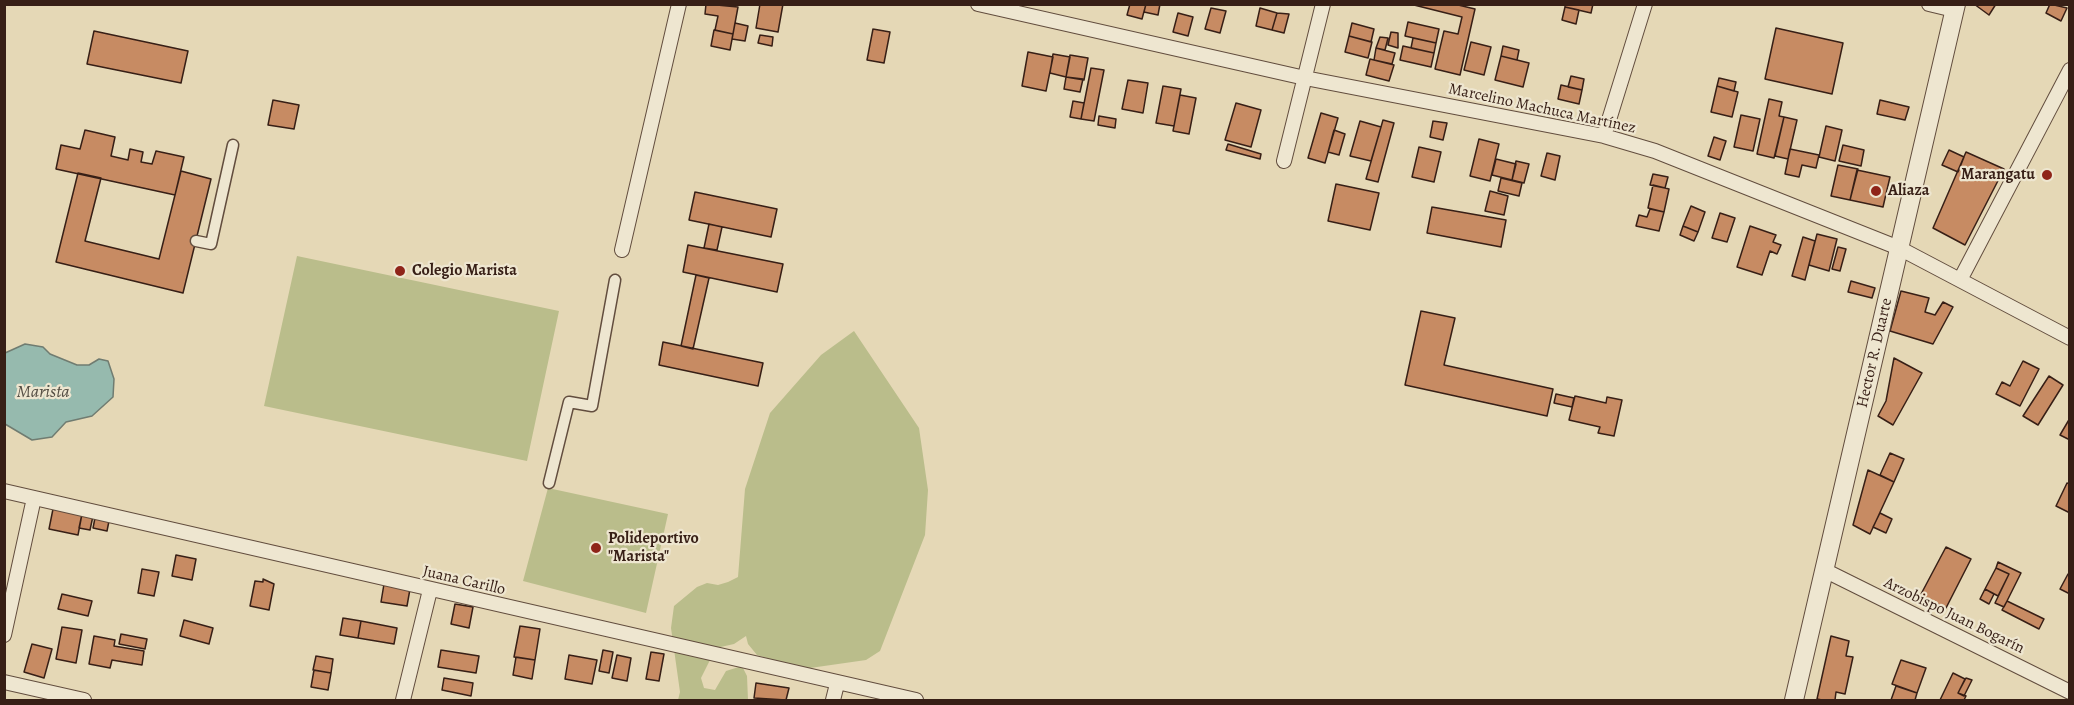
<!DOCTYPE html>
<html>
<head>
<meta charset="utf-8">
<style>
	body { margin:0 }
	#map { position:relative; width:2074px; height:705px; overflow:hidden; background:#e5d8b6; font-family:Alegreya,serif }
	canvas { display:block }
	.frame { position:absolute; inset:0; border:6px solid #371f16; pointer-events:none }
</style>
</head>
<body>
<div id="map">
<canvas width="2074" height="705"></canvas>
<div class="frame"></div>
</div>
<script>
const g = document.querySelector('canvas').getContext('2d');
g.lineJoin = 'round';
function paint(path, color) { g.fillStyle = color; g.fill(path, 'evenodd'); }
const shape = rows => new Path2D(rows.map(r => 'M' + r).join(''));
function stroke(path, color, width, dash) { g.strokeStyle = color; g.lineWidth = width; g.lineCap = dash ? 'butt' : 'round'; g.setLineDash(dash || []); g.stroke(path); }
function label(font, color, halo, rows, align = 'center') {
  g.font = font + ' Alegreya,serif'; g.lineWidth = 4.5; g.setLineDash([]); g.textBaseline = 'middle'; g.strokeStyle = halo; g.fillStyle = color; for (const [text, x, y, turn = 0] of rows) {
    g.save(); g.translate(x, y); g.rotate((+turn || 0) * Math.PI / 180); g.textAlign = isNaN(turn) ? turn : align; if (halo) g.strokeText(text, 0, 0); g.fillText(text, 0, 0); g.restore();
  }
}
paint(shape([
	[297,256,559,311,527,461,264,406],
	[854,331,919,428,928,490,925,535,880,651,866,660,803,669,757,655,748,644,746,636,734,644,716,648,701,678,704,688,715,690,726,671,742,666,747,676,748,700,678,700,680,692,671,628,674,606,697,587,707,583,718,585,728,582,738,577,745,489,770,413,821,355],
	[548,488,668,514,646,613,523,581]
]), '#babd8b');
const water = shape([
	[25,344,43,347,50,354,77,365,89,365,99,359,108,361,114,379,113,397,92,416,66,422,52,437,32,440,5,424,5,353,25,344]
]);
paint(water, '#96baae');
stroke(water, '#707c71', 1.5);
const building = shape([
	[706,4,738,7,733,34,715,30,718,16,705,14,706,4],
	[760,4,783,4,778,32,756,28,760,4],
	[1130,4,1146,4,1142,19,1127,15,1130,4],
	[1146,4,1160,4,1158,15,1144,12,1146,4],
	[1410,4,1454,4,1475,9,1460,75,1435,69,1444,31,1458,34,1462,17,1410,4],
	[1565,4,1593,4,1591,13,1565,7,1565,4],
	[1974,4,1996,4,1989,15,1974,4],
	[2050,4,2067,8,2061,21,2046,13,2050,4],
	[1565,7,1579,10,1576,24,1562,20,1565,7],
	[1211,8,1226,11,1220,33,1205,29,1211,8],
	[1260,8,1277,13,1272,30,1256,26,1260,8],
	[1178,13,1193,17,1188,36,1173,32,1178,13],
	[1277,13,1289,14,1284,33,1272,30,1277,13],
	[1408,22,1439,29,1436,43,1405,36,1408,22],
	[735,23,748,26,745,41,732,39,735,23],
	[1352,23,1374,29,1371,42,1349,36,1352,23],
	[1776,28,1843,43,1832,94,1765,79,1776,28],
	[873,29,890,32,884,63,867,60,873,29],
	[714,30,733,34,730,50,711,46,714,30],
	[94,31,188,51,181,83,87,64,94,31],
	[1391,32,1398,33,1398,48,1388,45,1391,32],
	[760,35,773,37,772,46,758,43,760,35],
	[1349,36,1372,42,1368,58,1345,52,1349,36],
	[1380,37,1388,38,1385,50,1376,48,1380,37],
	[1413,38,1436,43,1434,53,1411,48,1413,38],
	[1471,42,1491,47,1484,75,1464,70,1471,42],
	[1403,46,1434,53,1431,67,1400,60,1403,46],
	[1503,46,1519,50,1517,60,1501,56,1503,46],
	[1376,48,1395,53,1392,64,1374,60,1376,48],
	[1028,52,1053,57,1046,91,1022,86,1028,52],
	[1053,54,1070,57,1066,77,1050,73,1053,54],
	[1070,55,1088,58,1084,80,1066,77,1070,55],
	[1501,56,1529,63,1523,87,1495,80,1501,56],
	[1370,59,1394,65,1389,81,1366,75,1370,59],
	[1091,68,1104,70,1094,121,1081,119,1091,68],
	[1571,76,1584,79,1582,90,1568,87,1571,76],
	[1066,77,1083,79,1080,92,1064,89,1066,77],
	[1719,78,1736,82,1734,91,1717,86,1719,78],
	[1128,80,1148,83,1143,113,1122,109,1128,80],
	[1561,85,1582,90,1579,104,1558,99,1561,85],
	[1163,86,1181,89,1174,126,1156,123,1163,86],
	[1717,86,1738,92,1732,117,1711,112,1717,86],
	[1180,95,1196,98,1189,134,1173,131,1180,95],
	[1769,99,1782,102,1779,116,1784,117,1774,158,1757,154,1769,99],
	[273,100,299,105,294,129,268,125,273,100],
	[1880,100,1909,107,1905,120,1877,114,1880,100],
	[1073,101,1084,103,1081,119,1070,117,1073,101],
	[1236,103,1261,110,1251,147,1225,140,1236,103],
	[1321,113,1338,118,1325,163,1308,158,1321,113],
	[1741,115,1760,119,1753,151,1734,147,1741,115],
	[1099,116,1116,119,1115,128,1098,125,1099,116],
	[1784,117,1797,120,1788,159,1775,156,1784,117],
	[1383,120,1394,123,1378,182,1366,179,1383,120],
	[1360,121,1381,127,1371,161,1350,156,1360,121],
	[1433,121,1447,123,1443,140,1430,137,1433,121],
	[1826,126,1842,130,1835,161,1819,157,1826,126],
	[85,130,115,137,111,156,128,160,130,149,143,152,141,162,152,164,156,151,184,157,175,195,56,169,61,145,80,149,85,130],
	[1334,130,1345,134,1339,155,1328,152,1334,130],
	[1714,137,1726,141,1720,160,1708,156,1714,137],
	[1479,139,1499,144,1490,181,1470,176,1479,139],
	[1228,144,1261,154,1260,159,1226,150,1228,144],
	[1843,145,1864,150,1861,166,1839,161,1843,145],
	[1419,147,1441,152,1434,182,1412,177,1419,147],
	[1790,149,1819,155,1816,168,1802,165,1799,177,1785,174,1790,149],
	[1949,150,1964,157,1958,172,1942,165,1949,150],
	[1966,152,2004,169,1965,245,1933,228,1966,152],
	[1547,153,1560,156,1555,180,1541,176,1547,153],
	[1496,159,1516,164,1512,180,1492,175,1496,159],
	[1516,161,1529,164,1524,183,1512,180,1516,161],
	[1838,165,1858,169,1850,200,1831,196,1838,165],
	[1857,170,1890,177,1883,207,1850,200,1857,170],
	[181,171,211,179,183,293,56,262,78,173,101,178,85,241,159,259,181,171],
	[1653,174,1668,177,1665,188,1650,185,1653,174],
	[1501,178,1522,183,1519,196,1498,191,1501,178],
	[1336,184,1379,193,1370,230,1328,221,1336,184],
	[1653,185,1669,189,1664,212,1648,208,1653,185],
	[1490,191,1508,196,1504,215,1485,211,1490,191],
	[695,192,777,209,771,237,689,220,695,192],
	[1691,206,1705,212,1698,232,1683,226,1691,206],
	[1432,207,1506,220,1501,247,1427,233,1432,207],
	[1650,209,1664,212,1659,231,1636,226,1639,215,1647,217,1650,209],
	[1720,213,1735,218,1727,242,1712,238,1720,213],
	[709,224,722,227,717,250,704,248,709,224],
	[1683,226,1698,232,1694,241,1680,235,1683,226],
	[1750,226,1776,235,1773,242,1781,245,1777,254,1770,251,1762,275,1737,267,1750,226],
	[1817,234,1837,239,1829,271,1809,265,1817,234],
	[1803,237,1815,241,1805,280,1792,276,1803,237],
	[688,245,783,264,777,292,683,272,688,245],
	[1838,247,1846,249,1840,271,1832,269,1838,247],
	[696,275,709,278,693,349,681,346,696,275],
	[1851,281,1875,288,1872,298,1848,292,1851,281],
	[1901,291,1929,298,1925,312,1935,315,1943,302,1953,307,1933,344,1890,331,1901,291],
	[1421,311,1455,318,1444,365,1553,389,1547,416,1405,385,1421,311],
	[663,342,763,363,758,386,659,365,663,342],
	[1894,358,1922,373,1893,425,1878,416,1886,401,1894,358],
	[2023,361,2039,369,2020,406,1996,394,2002,382,2010,386,2023,361],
	[2049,376,2063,385,2038,425,2023,416,2049,376],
	[1556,394,1574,398,1572,407,1554,403,1556,394],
	[1575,396,1606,403,1607,397,1622,400,1614,436,1598,433,1600,427,1569,420,1575,396],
	[2070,418,2070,440,2060,435,2070,418],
	[1890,453,1904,459,1894,482,1880,475,1890,453],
	[1868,470,1894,482,1870,534,1853,525,1868,470],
	[2067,483,2070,484,2070,513,2056,506,2067,483],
	[53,509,82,514,78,535,49,529,53,509],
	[1880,513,1892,519,1886,533,1873,527,1880,513],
	[82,514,93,516,90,530,79,528,82,514],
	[95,518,109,521,107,531,93,528,95,518],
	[1946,547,1971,559,1946,608,1920,596,1946,547],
	[176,555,196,559,192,580,172,576,176,555],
	[1998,562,2021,573,2004,607,1995,603,2009,574,1996,568,1998,562],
	[1996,568,2009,574,1998,596,1985,589,1996,568],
	[142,569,159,572,154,596,138,593,142,569],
	[2068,574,2070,575,2070,594,2060,589,2068,574],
	[263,579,274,584,269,610,250,606,255,581,263,582,263,579],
	[384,584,410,589,407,606,381,602,384,584],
	[1985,589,1994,594,1989,604,1980,599,1985,589],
	[62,594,92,601,88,616,58,609,62,594],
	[2007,601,2044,619,2039,629,2002,610,2007,601],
	[455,604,473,607,469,628,451,624,455,604],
	[343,618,361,621,358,638,340,635,343,618],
	[184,620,213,628,209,644,180,636,184,620],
	[361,621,397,628,394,644,358,638,361,621],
	[520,626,540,629,535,660,514,657,520,626],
	[62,627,82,630,76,663,56,659,62,627],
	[121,634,147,639,145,649,119,644,121,634],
	[94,636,115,640,114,646,144,651,142,665,112,660,110,668,89,664,94,636],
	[1831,636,1849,641,1846,656,1853,657,1845,694,1836,692,1835,700,1822,700,1817,699,1831,636],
	[32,644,52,649,44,678,24,672,32,644],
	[441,650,479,656,476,673,438,667,441,650],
	[603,650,613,652,609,673,599,671,603,650],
	[651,652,664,654,659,681,646,679,651,652],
	[569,655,597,660,592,684,565,679,569,655],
	[617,655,631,658,627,681,612,678,617,655],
	[316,656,333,659,331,673,313,670,316,656],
	[516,657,535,660,532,679,513,675,516,657],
	[1901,660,1926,668,1917,693,1892,684,1901,660],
	[314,670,331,673,328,690,311,687,314,670],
	[1953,673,1965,679,1958,693,1966,696,1964,700,1940,700,1953,673],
	[444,678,473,683,471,696,442,690,444,678],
	[1966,678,1972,680,1964,696,1958,693,1966,678],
	[756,683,789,688,786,700,754,698,756,683],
	[1896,686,1917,693,1915,700,1891,700,1896,686]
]);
paint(building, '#c78b63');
stroke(building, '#371f16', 1.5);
const pedestrian = shape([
	[196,241,211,244,233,145],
	[549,483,569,402,592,406,615,280]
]);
const minor = shape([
	[978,4,1305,78,1604,136,1655,151,1899,248,2070,338],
	[1929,4,1954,10],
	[1604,136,1645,4],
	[1284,161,1323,4],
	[622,250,679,4],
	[1960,280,2070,70],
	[4,491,916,700],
	[1824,570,2070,692],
	[4,635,34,498],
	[4,682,84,700],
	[403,700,430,590],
	[833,700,837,684]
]);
const tertiary = shape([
	[1794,700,1956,4]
]);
stroke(pedestrian, '#624d3e', 13);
stroke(minor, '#624d3e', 16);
stroke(tertiary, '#624d3e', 20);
stroke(pedestrian, '#eee6d0', 10);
stroke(minor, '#eee6d0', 14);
stroke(tertiary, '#eee6d0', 18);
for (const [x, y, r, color] of [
	[2047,175,6,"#8f2418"],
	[1876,191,6,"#8f2418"],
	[400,271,6,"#8f2418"],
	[596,548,6,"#8f2418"]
]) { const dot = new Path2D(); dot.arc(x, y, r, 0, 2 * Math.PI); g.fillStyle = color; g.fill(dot); stroke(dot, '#eee6d0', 2); }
label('16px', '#371f16', '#eee6d0', [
	["Marcelino Machuca Martínez",1542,109,12],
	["Hector R. Duarte",1875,353,-77],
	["Juana Carillo",464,581,13],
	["Arzobispo Juan Bogarín",1954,616,26]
]);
label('bold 16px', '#371f16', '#eee6d0', [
	["Marangatu",2035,175,"right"],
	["Aliaza",1888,191],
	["Colegio Marista",412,271],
	["Polideportivo",608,539],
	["\"Marista\"",608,557]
], 'left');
label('italic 18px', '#544e44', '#eee6d0', [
	["Marista",43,393]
]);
</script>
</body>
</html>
